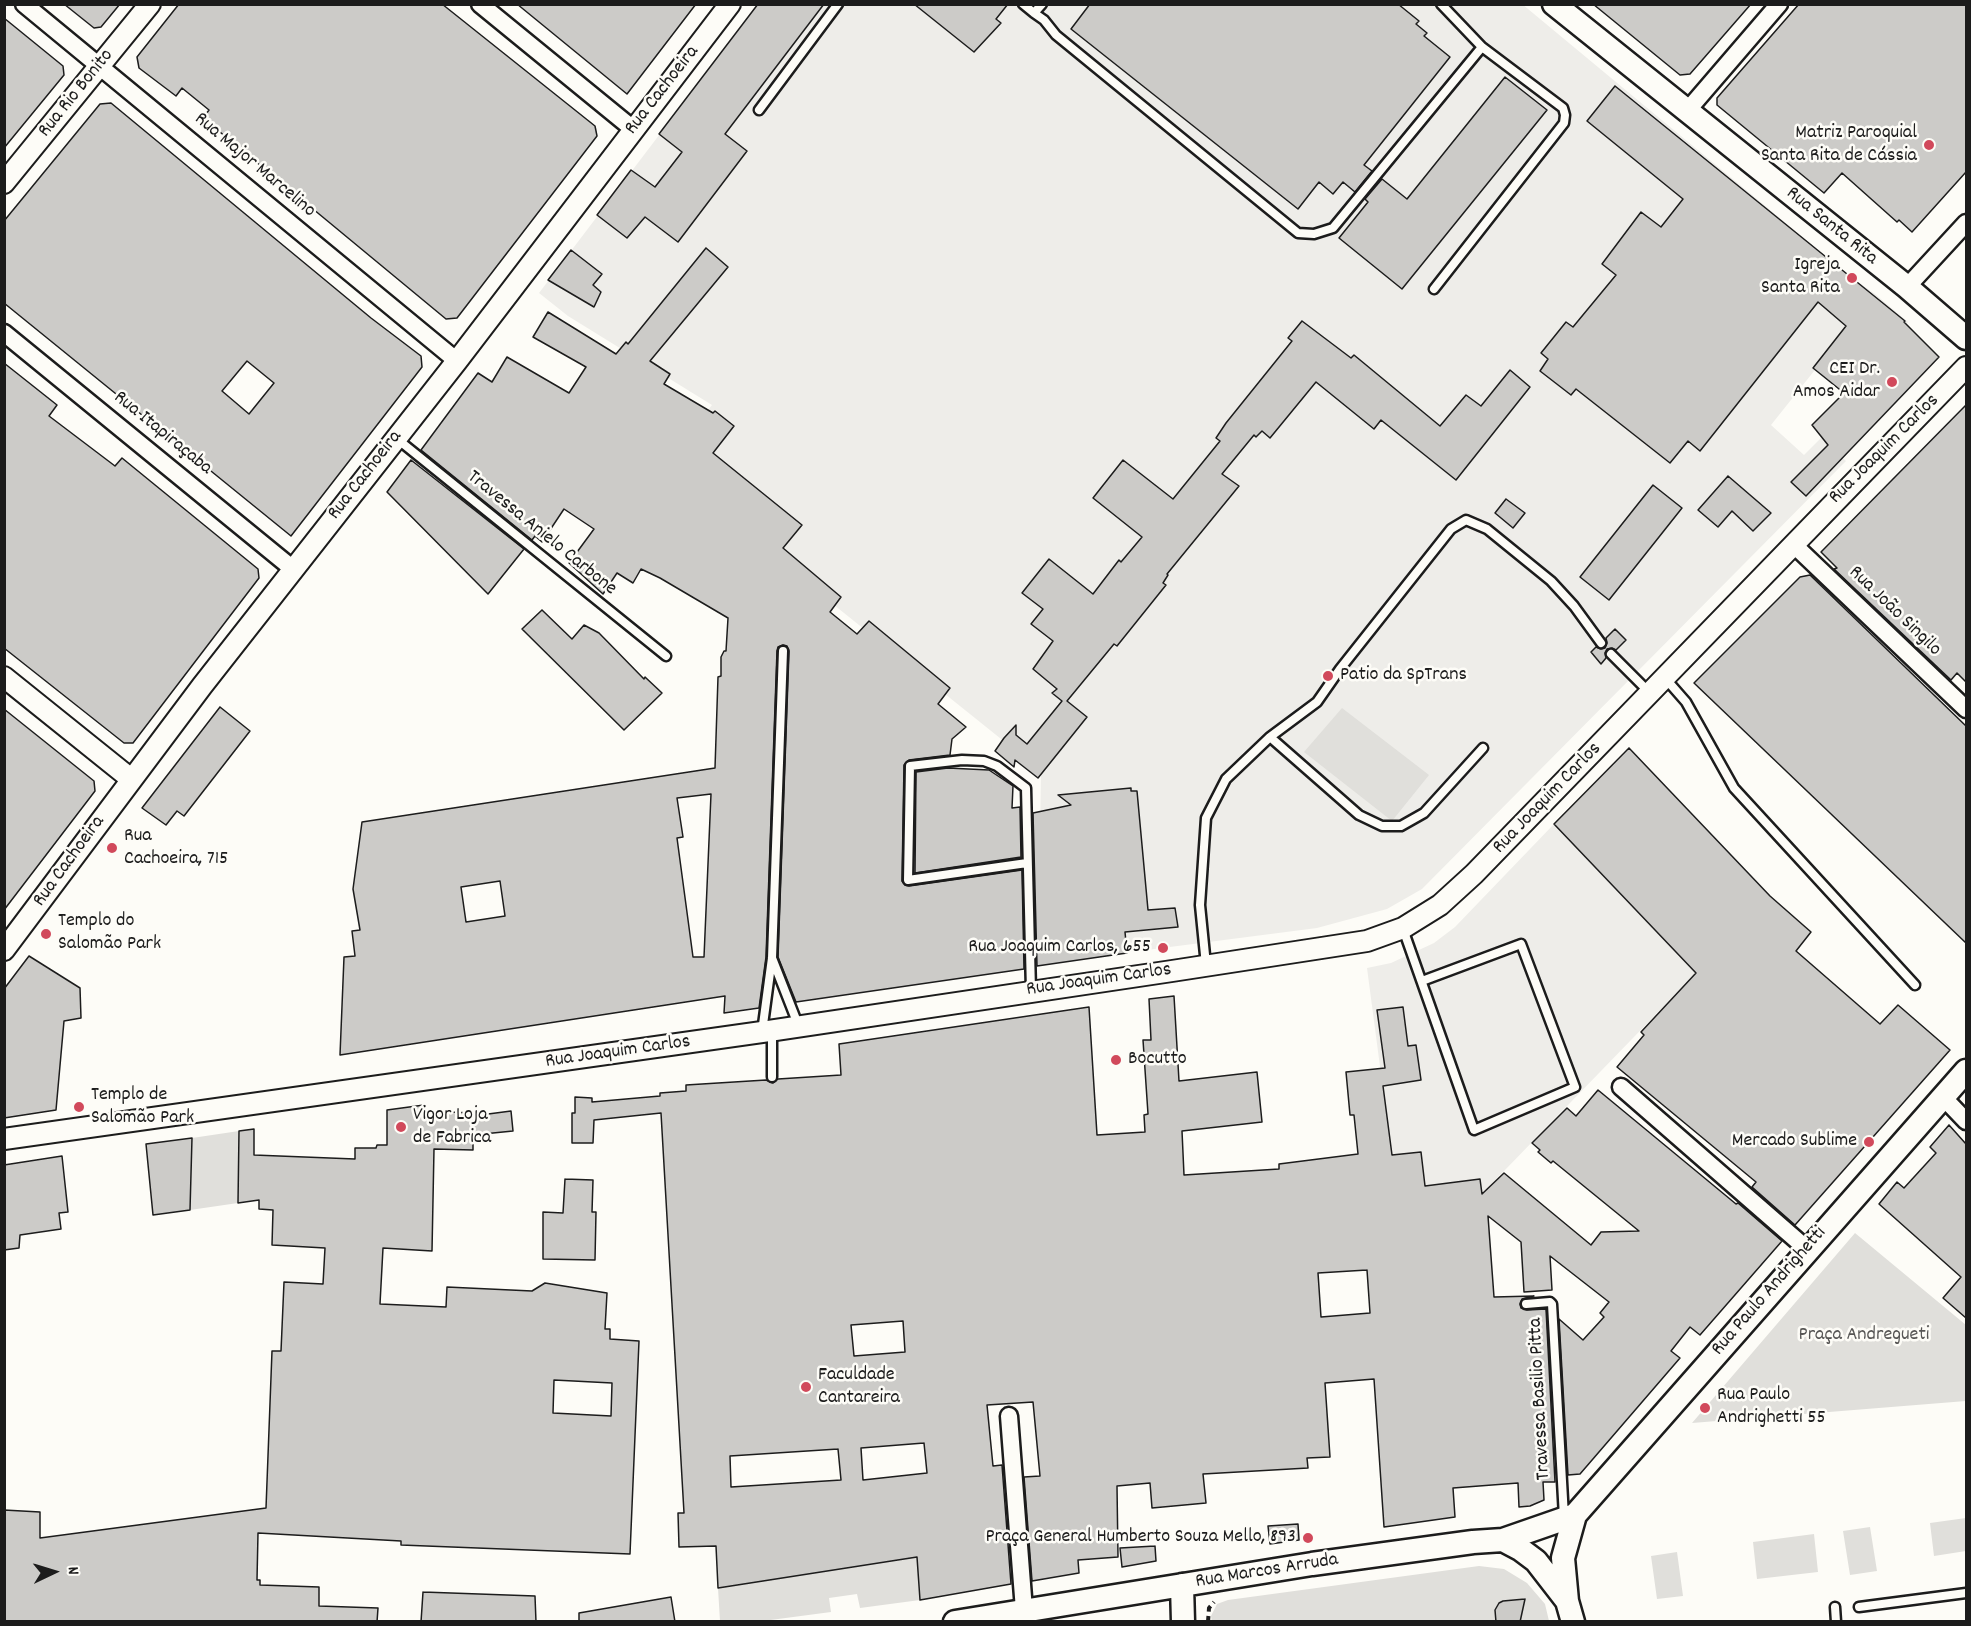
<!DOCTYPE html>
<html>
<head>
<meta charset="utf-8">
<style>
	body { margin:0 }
	#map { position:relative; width:1971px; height:1626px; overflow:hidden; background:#fdfcf7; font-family:Dekko,sans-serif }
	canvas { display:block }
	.frame { position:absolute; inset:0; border:6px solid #1c1c1c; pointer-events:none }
	.north { position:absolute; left:24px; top:1542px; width:60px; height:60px; -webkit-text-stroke:4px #fdfcf7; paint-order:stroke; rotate:86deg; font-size:16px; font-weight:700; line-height:24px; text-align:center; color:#1c1c1c }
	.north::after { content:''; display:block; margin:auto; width:21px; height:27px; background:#1c1c1c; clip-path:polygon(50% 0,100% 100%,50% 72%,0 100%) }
</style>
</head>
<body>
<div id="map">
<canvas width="1971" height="1626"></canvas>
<div class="frame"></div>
<div class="north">N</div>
</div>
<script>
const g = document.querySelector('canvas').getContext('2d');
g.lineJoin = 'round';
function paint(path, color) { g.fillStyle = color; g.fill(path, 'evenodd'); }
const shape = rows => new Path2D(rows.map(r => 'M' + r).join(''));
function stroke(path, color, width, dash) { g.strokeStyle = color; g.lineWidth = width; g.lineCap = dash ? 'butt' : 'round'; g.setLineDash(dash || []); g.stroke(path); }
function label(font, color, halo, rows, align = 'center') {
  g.font = font + ' Dekko,sans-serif'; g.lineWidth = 5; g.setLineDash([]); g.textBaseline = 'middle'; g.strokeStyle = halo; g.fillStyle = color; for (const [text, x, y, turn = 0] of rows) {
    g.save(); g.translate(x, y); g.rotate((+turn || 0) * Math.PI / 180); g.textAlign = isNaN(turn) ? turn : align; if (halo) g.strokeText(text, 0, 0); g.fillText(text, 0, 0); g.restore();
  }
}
paint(shape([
	[1522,4,1852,278,1875,294,1908,322,1881,357,1838,341,1771,425,1804,455,1821,438,1846,461,1422,889,1387,909,1317,928,1038,964,1041,771,662,467,712,405,568,316,539,293,758,5],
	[1554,824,1696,973,1473,1203,1400,1218,1367,968,1391,963,1434,943,1455,927]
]), '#eeede9');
paint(shape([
	[1342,708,1429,775,1392,821,1304,752],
	[239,1131,238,1203,190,1210,192,1138],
	[1855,1233,1966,1325,1966,1401,1692,1423],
	[1966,1518,1966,1551,1934,1556,1930,1523],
	[1870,1527,1877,1571,1850,1575,1843,1531],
	[1814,1534,1818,1572,1757,1579,1753,1542],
	[1677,1552,1683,1596,1657,1599,1651,1556],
	[917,1557,920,1600,860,1608,857,1594,829,1598,831,1612,763,1621,720,1621,718,1588],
	[1479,1566,1504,1569,1527,1583,1545,1604,1549,1621,1212,1622,1211,1616,1217,1604,1228,1600]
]), '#e0dfdb');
const building = shape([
	[64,4,120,4,101,27,94,28,64,4],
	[179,4,442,4,595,126,597,136,457,318,446,319,203,118,209,110,182,88,176,96,139,68,137,57,179,4],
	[517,4,696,4,627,94,517,4],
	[758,4,824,4,725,134,747,151,678,242,645,217,627,238,597,215,631,170,655,187,682,152,659,134,758,4],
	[914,4,1008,4,996,19,1001,23,974,52,914,4],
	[1090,4,1398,4,1419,21,1416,24,1427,33,1424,36,1450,57,1364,165,1372,171,1355,192,1343,182,1333,194,1319,182,1298,209,1071,29,1090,4],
	[1593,4,1751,4,1690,74,1680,75,1593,4],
	[1799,4,1966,4,1966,172,1912,232,1899,220,1897,222,1842,173,1824,193,1717,105,1717,98,1799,4],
	[4,18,63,66,64,75,4,148,4,18],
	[1505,77,1547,110,1402,289,1339,238,1368,202,1365,199,1382,179,1407,199,1505,77],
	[1615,86,1905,321,1904,322,1939,357,1806,496,1791,482,1828,445,1812,425,1844,393,1813,368,1846,326,1818,302,1700,451,1688,441,1670,463,1576,389,1571,395,1540,371,1548,359,1541,353,1566,322,1573,327,1616,275,1602,264,1641,212,1661,227,1683,199,1587,121,1615,86],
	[111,103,371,318,421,356,422,367,291,536,4,303,4,221,100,104,111,103],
	[247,361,274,383,249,414,222,391,247,361],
	[706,248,728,267,650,361,670,374,664,384,713,413,715,411,734,426,713,453,802,525,783,548,841,597,830,612,857,634,869,621,950,688,938,704,966,727,952,739,950,755,909,760,904,765,902,881,905,885,909,886,1022,870,1024,969,796,1002,778,957,789,651,787,646,783,645,778,647,777,651,766,957,759,1008,724,1013,725,996,340,1055,344,957,355,956,352,931,360,930,353,889,362,822,715,768,718,677,721,676,721,657,724,651,726,651,728,618,660,578,641,569,633,583,617,573,603,594,569,563,594,529,564,509,542,542,535,536,532,540,421,450,478,373,492,382,507,357,569,393,586,367,533,337,548,312,616,354,626,342,628,344,706,248],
	[711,794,704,957,693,957,677,838,683,837,677,798,711,794],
	[500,881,505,916,466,922,461,887,500,881],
	[571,250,602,274,593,285,601,292,594,307,548,280,571,250],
	[1302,321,1351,358,1354,355,1440,426,1466,395,1481,406,1510,370,1530,387,1456,480,1381,420,1374,429,1316,382,1270,438,1262,431,1256,437,1254,435,1222,474,1239,486,1167,574,1168,575,1163,583,1166,585,1117,646,1114,644,1067,701,1087,717,1038,778,1015,760,1014,767,995,751,1004,738,1016,725,1016,735,1027,744,1062,701,1052,693,1057,689,1033,669,1053,641,1031,624,1043,609,1022,593,1049,559,1093,594,1119,560,1121,562,1142,537,1093,498,1123,460,1173,499,1220,441,1216,438,1226,423,1292,341,1288,338,1302,321],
	[4,363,57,405,49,416,115,466,122,458,258,569,259,578,133,743,124,743,4,648,4,363],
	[1966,405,1966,682,1957,673,1951,680,1834,569,1837,568,1821,552,1966,405],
	[411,460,524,549,488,594,387,492,411,460],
	[1728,476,1771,513,1753,531,1732,511,1718,527,1698,510,1728,476],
	[1653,485,1682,508,1609,600,1580,577,1653,485],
	[1506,499,1525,513,1513,528,1495,513,1506,499],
	[1810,575,1966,726,1966,943,1694,683,1800,577,1810,575],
	[542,610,572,639,584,625,599,633,644,679,645,677,662,693,624,730,522,629,542,610],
	[1615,629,1626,640,1616,650,1612,648,1607,649,1605,653,1606,658,1601,664,1591,652,1596,647,1601,649,1605,648,1607,643,1606,638,1615,629],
	[220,707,250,731,184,816,177,811,166,825,142,808,220,707],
	[4,709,94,781,95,791,4,910,4,709],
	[1629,748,1770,896,1811,932,1796,951,1880,1024,1898,1005,1950,1050,1795,1225,1752,1187,1756,1182,1617,1067,1644,1035,1641,1032,1696,973,1554,824,1629,748],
	[948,768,989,770,1013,786,1012,808,1020,807,1021,857,915,873,916,772,948,768],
	[1131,788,1131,791,1137,791,1148,910,1175,908,1178,927,1125,932,1127,953,1037,966,1033,813,1071,805,1058,795,1131,788],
	[29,956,80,988,81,1018,64,1021,56,1110,4,1118,4,989,29,956],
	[1174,996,1179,1081,1257,1072,1262,1122,1182,1131,1184,1175,1279,1169,1279,1164,1358,1154,1354,1115,1350,1115,1346,1072,1385,1068,1377,1010,1403,1007,1408,1046,1416,1045,1421,1080,1383,1086,1392,1155,1421,1152,1425,1186,1480,1179,1482,1194,1504,1173,1591,1245,1601,1232,1639,1231,1553,1161,1551,1163,1538,1152,1540,1150,1532,1143,1567,1108,1576,1116,1598,1090,1736,1204,1738,1203,1782,1241,1700,1335,1690,1327,1671,1351,1680,1358,1580,1474,1568,1475,1559,1319,1583,1340,1604,1317,1600,1313,1609,1302,1550,1256,1552,1290,1524,1292,1521,1242,1488,1216,1494,1297,1534,1296,1522,1299,1520,1304,1521,1308,1527,1310,1546,1309,1555,1482,1543,1482,1544,1500,1530,1506,1519,1507,1518,1483,1453,1488,1455,1517,1384,1527,1374,1379,1325,1383,1330,1457,1307,1458,1308,1468,1203,1474,1206,1503,1152,1508,1150,1483,1117,1486,1118,1557,1078,1560,1079,1573,1032,1581,1024,1477,1040,1476,1033,1402,987,1405,993,1466,1002,1465,1011,1584,920,1600,917,1557,718,1588,716,1546,679,1547,678,1513,684,1513,661,1113,594,1120,593,1143,572,1143,572,1113,575,1113,575,1097,592,1098,592,1102,660,1096,660,1093,686,1091,686,1085,766,1080,773,1083,778,1079,841,1075,839,1044,1089,1007,1097,1135,1145,1132,1144,1115,1148,1114,1143,1040,1151,1040,1149,999,1174,996],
	[1367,1270,1370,1313,1321,1317,1318,1273,1367,1270],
	[903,1321,905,1352,854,1356,851,1325,903,1321],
	[924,1443,927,1473,863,1480,861,1448,924,1443],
	[838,1449,841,1480,731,1487,730,1456,838,1449],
	[424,1105,425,1111,473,1113,473,1116,511,1111,513,1131,473,1135,473,1150,434,1149,432,1251,383,1248,380,1304,446,1307,447,1287,532,1291,545,1283,607,1293,605,1329,610,1329,610,1339,639,1341,630,1554,401,1545,401,1541,258,1533,257,1580,260,1580,260,1585,319,1587,319,1606,378,1608,377,1622,4,1622,4,1510,40,1512,40,1538,266,1508,272,1351,281,1351,284,1282,323,1284,325,1248,272,1245,273,1210,259,1209,259,1200,238,1203,239,1131,254,1129,254,1155,355,1159,355,1148,376,1148,377,1145,387,1145,387,1110,424,1105],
	[554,1380,612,1383,611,1416,553,1413,554,1380],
	[1949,1125,1966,1144,1966,1318,1943,1298,1961,1277,1879,1204,1897,1182,1904,1188,1936,1153,1930,1147,1949,1125],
	[192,1138,190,1210,153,1215,146,1144,192,1138],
	[62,1156,68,1212,59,1213,61,1229,20,1235,19,1248,4,1250,4,1165,62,1156],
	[565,1179,593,1180,592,1212,596,1212,595,1260,543,1259,543,1212,563,1213,565,1179],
	[1298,1524,1299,1540,1270,1544,1268,1526,1298,1524],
	[1155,1546,1156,1561,1122,1567,1120,1548,1155,1546],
	[423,1592,535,1596,536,1622,421,1622,423,1592],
	[671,1597,675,1622,579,1622,579,1613,671,1597],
	[1525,1599,1520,1622,1496,1622,1495,1610,1499,1603,1503,1601,1525,1599]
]);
paint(building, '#cccbc8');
stroke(building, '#1c1c1c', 1.5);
const service = shape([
	[1023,4,1034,13],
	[1042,4,1034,13,1044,20,1056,35,1298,233,1314,234,1333,228,1482,47,1441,4],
	[759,110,838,4],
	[1434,289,1564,123,1565,115,1563,108,1482,47],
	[396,438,666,656],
	[1611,654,1650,693],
	[1665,678,1686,702,1734,788,1915,985],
	[1270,737,1359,815,1382,826,1401,826,1424,813,1483,748],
	[1027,863,908,880,910,766,962,760,984,761,997,766,1026,788,1031,991],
	[1403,929,1474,1130,1575,1087,1521,944,1422,981],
	[772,958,799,1027],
	[1206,965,1200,905,1206,818,1226,779,1270,737,1317,702,1340,669,1451,529,1466,520,1487,529,1551,581,1574,606,1601,643],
	[762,1032,772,958,783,651],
	[772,1077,772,1031],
	[1526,1304,1550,1302,1552,1304,1564,1517],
	[1835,1607,1836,1622],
	[1859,1607,1966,1593]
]);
const minor = shape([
	[24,4,457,361],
	[480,4,633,129],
	[1687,111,1779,4],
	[1907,287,1966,223],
	[4,333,293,569],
	[1793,544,1966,709],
	[1621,1087,1808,1250],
	[1943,1097,1966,1121],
	[1009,1416,1024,1610]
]);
const tertiary = shape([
	[4,183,150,4],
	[4,677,131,779],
	[4,950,202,686,457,361,730,4],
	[4,1139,762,1032,1172,971,1367,941,1403,928,1440,905,1474,874,1966,367]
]);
const secondary = shape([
	[1554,4,1907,287,1966,338],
	[1503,1540,1520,1549,1536,1561,1567,1601,1573,1622],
	[1182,1585,1183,1622],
	[1567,1601,1563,1558,1575,1515,1966,1071],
	[955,1622,1312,1564,1473,1542,1503,1540,1575,1515]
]);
stroke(service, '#1c1c1c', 13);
stroke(minor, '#1c1c1c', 21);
stroke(tertiary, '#1c1c1c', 24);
stroke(secondary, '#1c1c1c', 27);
stroke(shape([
	[1208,1622,1209,1608,1214,1602]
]), '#1c1c1c', 4, [6, 4.5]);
stroke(service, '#fdfcf7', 8);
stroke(minor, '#fdfcf7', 16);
stroke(tertiary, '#fdfcf7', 20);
stroke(secondary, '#fdfcf7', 22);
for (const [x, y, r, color] of [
	[1929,145,6,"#d1495b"],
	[1852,278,6,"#d1495b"],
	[1892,382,6,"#d1495b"],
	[1328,676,6,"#d1495b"],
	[112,848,6,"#d1495b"],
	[46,934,6,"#d1495b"],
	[1163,948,6,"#d1495b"],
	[1116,1060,6,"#d1495b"],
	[79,1107,6,"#d1495b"],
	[401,1127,6,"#d1495b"],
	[1869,1142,6,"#d1495b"],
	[806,1387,6,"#d1495b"],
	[1705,1408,6,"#d1495b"],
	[1308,1538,6,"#d1495b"]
]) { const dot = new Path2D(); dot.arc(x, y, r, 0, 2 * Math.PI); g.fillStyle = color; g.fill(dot); stroke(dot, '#fdfcf7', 2); }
label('20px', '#1c1c1c', '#fdfcf7', [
	["Rua Cachoeira",663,91,-52],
	["Rua Rio Bonito",77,94,-51],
	["Rua Major Marcelino",254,166,40],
	["Rua Santa Rita",1831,227,39],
	["Rua Itapiraçaba",162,434,39],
	["Rua Joaquim Carlos",1885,450,-45],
	["Rua Cachoeira",366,476,-52],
	["Travessa Anielo Carbone",541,534,39],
	["Rua João Singilo",1894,612,44],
	["Rua Joaquim Carlos",1548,799,-46],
	["Rua Cachoeira",70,862,-54],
	["Rua Joaquim Carlos",1099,981,-8],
	["Rua Joaquim Carlos",618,1053,-8],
	["Rua Paulo Andrighetti",1770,1292,-49],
	["Travessa Basilio Pitta",1541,1399,-93],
	["Rua Marcos Arruda",1267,1572,-9]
]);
label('20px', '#1c1c1c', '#fdfcf7', [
	["Matriz Paroquial",1917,134,"right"],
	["Santa Rita de Cássia",1917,157,"right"],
	["Igreja",1840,266,"right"],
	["Santa Rita",1840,289,"right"],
	["CEI Dr.",1880,370,"right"],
	["Amos Aidar",1880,393,"right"],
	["Patio da SpTrans",1340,676],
	["Rua",124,837],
	["Cachoeira, 715",124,860],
	["Templo do",58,922],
	["Salomão Park",58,945],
	["Rua Joaquim Carlos, 655",1151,948,"right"],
	["Bocutto",1128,1060],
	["Templo de",91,1096],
	["Salomão Park",91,1119],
	["Vigor Loja",413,1116],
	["de Fabrica",413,1139],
	["Mercado Sublime",1857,1142,"right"],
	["Faculdade",818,1376],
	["Cantareira",818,1399],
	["Rua Paulo",1717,1396],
	["Andrighetti 55",1717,1419],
	["Praça General Humberto Souza Mello, 893",1296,1538,"right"]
], 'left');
label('20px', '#575655', '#fdfcf7', [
	["Praça Andregueti",1864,1336]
]);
</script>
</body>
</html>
